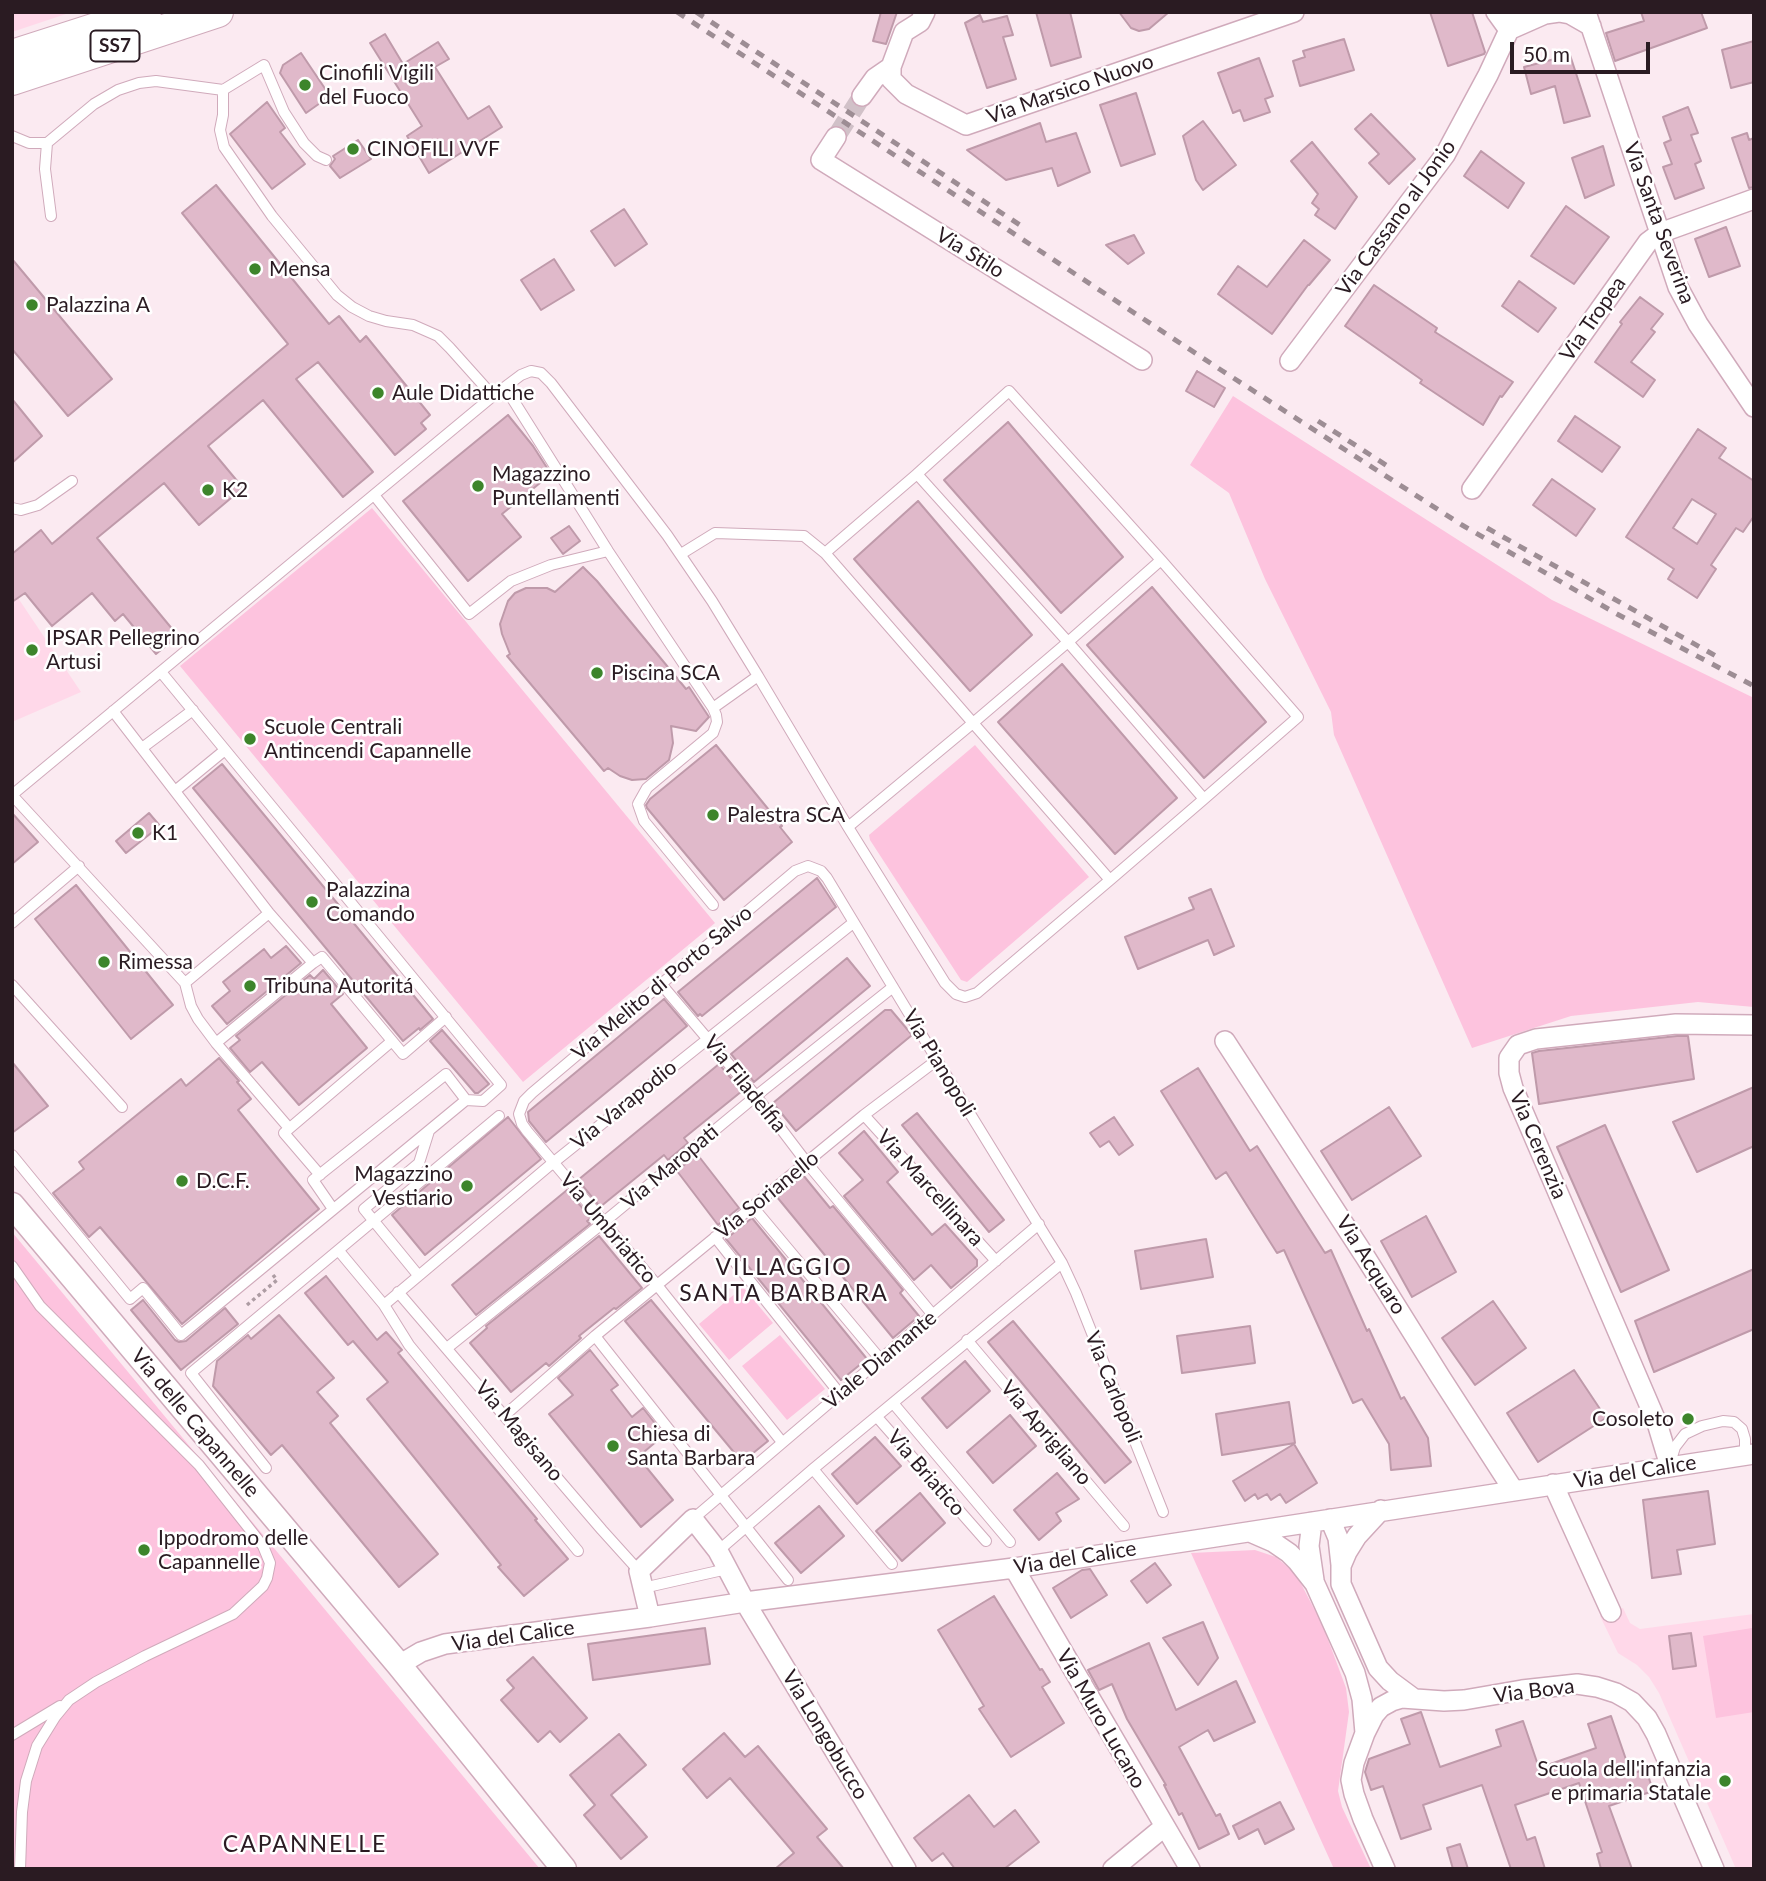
<!DOCTYPE html>
<html>
<head>
<meta charset="utf-8">
<style>
	body { margin:0 }
	#map { position:relative; width:1766px; height:1881px; overflow:hidden; background:#fbeaf1; font-family:Lato,sans-serif }
	canvas { display:block }
	.frame { position:absolute; inset:0; border:14px solid #2a1b22; pointer-events:none }
	.scale { position:absolute; left:1510px; top:42px; width:140px; height:32px; box-sizing:border-box; border:4px solid #2a1b22; border-top:0; padding-left:9px; font-size:21px; line-height:24px; white-space:nowrap; color:#2a1b22; -webkit-text-stroke:5px #fff; paint-order:stroke }
</style>
</head>
<body>
<div id="map">
<canvas width="1766" height="1881"></canvas>
<div class="frame"></div>
<div class="scale">50 m</div>
</div>
<script>
const g = document.querySelector('canvas').getContext('2d');
g.lineJoin = 'round';
function paint(path, color) { g.fillStyle = color; g.fill(path, 'evenodd'); }
const shape = rows => new Path2D(rows.map(r => 'M' + r).join(''));
function stroke(path, color, width, dash) { g.strokeStyle = color; g.lineWidth = width; g.lineCap = dash ? 'butt' : 'round'; g.setLineDash(dash || []); g.stroke(path); }
function label(font, color, halo, rows, align = 'center') {
  g.font = font + ' Lato,sans-serif'; g.lineWidth = 5; g.setLineDash([]); g.textBaseline = 'middle'; g.strokeStyle = halo; g.fillStyle = color; for (const [text, x, y, turn = 0] of rows) {
    g.save(); g.translate(x, y); g.rotate((+turn || 0) * Math.PI / 180); g.textAlign = isNaN(turn) ? turn : align; if (halo) g.strokeText(text, 0, 0); g.fillText(text, 0, 0); g.restore();
  }
}
paint(shape([
	[12,12,72,12,12,32],
	[12,589,81,692,12,722],
	[1623,1608,1630,1623,1640,1629,1754,1614,1754,1869,1736,1869,1659,1693,1649,1677,1637,1665,1618,1653,1600,1616]
]), '#ffd8e9');
paint(shape([
	[1233,396,1552,600,1754,698,1754,1007,1698,1002,1571,1016,1472,1048,1334,735,1331,712,1265,579,1229,493,1190,465],
	[372,508,715,923,523,1082,180,666],
	[975,745,1089,877,967,982,961,980,870,840,869,835],
	[12,1232,540,1869,12,1869],
	[743,1287,773,1323,729,1360,699,1324],
	[780,1335,825,1389,787,1420,742,1366],
	[1255,1550,1276,1557,1296,1574,1323,1626,1346,1688,1349,1712,1338,1791,1342,1807,1371,1869,1334,1869,1191,1553],
	[1752,1628,1754,1641,1754,1712,1716,1718,1703,1636]
]), '#fdc3de');
const building = shape([
	[881,12,897,12,886,44,873,41,881,12],
	[1036,12,1070,12,1081,57,1051,66,1036,12],
	[1119,12,1169,12,1149,29,1139,31,1131,28,1119,12],
	[1430,12,1472,12,1485,52,1484,54,1448,66,1430,12],
	[1641,12,1701,12,1707,28,1615,61,1606,33,1644,21,1641,12],
	[980,15,983,22,1007,16,1013,35,1003,37,1016,79,987,88,965,23,980,15],
	[385,34,403,64,438,42,449,59,435,67,468,119,489,106,502,127,429,173,407,136,422,126,370,43,385,34],
	[1344,39,1354,70,1300,86,1293,61,1305,57,1303,51,1344,39],
	[1754,41,1754,82,1731,88,1722,50,1754,41],
	[301,53,330,96,306,113,280,73,283,65,301,53],
	[1570,55,1590,116,1564,123,1555,86,1531,94,1524,67,1570,55],
	[1259,58,1273,96,1265,99,1270,112,1244,121,1240,110,1233,113,1218,73,1259,58],
	[1136,93,1155,154,1121,166,1100,105,1136,93],
	[267,102,285,128,280,132,305,164,272,189,230,134,267,102],
	[1688,107,1698,133,1691,135,1701,161,1695,164,1704,188,1675,199,1663,167,1672,164,1664,143,1671,140,1663,117,1688,107],
	[1371,114,1415,159,1389,184,1369,163,1379,154,1355,129,1371,114],
	[1203,121,1236,165,1203,190,1196,180,1183,136,1203,121],
	[1040,123,1046,142,1076,133,1090,172,1058,186,1052,168,1006,180,967,150,1040,123],
	[1747,133,1749,140,1754,138,1754,187,1749,188,1732,138,1747,133],
	[358,140,371,159,340,178,330,166,335,159,333,156,358,140],
	[1312,142,1357,197,1335,229,1315,215,1319,209,1312,203,1318,194,1291,161,1312,142],
	[1603,146,1614,185,1585,198,1572,158,1603,146],
	[1481,151,1524,183,1508,208,1464,176,1481,151],
	[216,185,329,324,339,316,360,342,366,336,430,415,421,423,426,429,395,455,318,362,296,379,373,472,343,497,263,400,208,446,243,488,199,525,164,483,97,538,178,636,156,654,123,614,115,621,92,593,52,626,25,593,12,602,12,554,41,530,52,544,288,344,182,213,216,185],
	[1566,206,1609,237,1574,284,1531,256,1566,206],
	[624,209,647,244,615,266,591,231,624,209],
	[1726,227,1740,266,1709,277,1695,239,1726,227],
	[1134,235,1144,253,1128,264,1106,245,1134,235],
	[1304,240,1330,260,1309,285,1308,285,1272,334,1218,294,1238,266,1267,287,1304,240],
	[12,259,112,379,68,416,12,349,12,259],
	[554,259,574,290,541,310,521,280,554,259],
	[1519,281,1556,308,1538,332,1502,306,1519,281],
	[1374,285,1437,328,1435,332,1513,382,1502,397,1500,396,1483,425,1420,383,1422,380,1345,326,1374,285],
	[1640,297,1663,314,1651,329,1655,332,1631,362,1655,380,1643,397,1595,362,1622,324,1620,322,1640,297],
	[1197,371,1225,388,1214,407,1186,391,1197,371],
	[12,399,42,436,12,463,12,399],
	[508,415,533,446,551,474,502,514,521,537,468,581,403,501,508,415],
	[1575,416,1620,447,1602,472,1558,441,1575,416],
	[1008,422,1123,557,1061,613,944,480,1008,422],
	[1698,429,1726,448,1719,458,1754,481,1754,516,1743,532,1736,528,1711,565,1716,569,1697,598,1668,579,1674,569,1626,537,1698,429],
	[1692,499,1716,514,1697,544,1673,528,1692,499],
	[1552,479,1595,509,1576,536,1533,505,1552,479],
	[918,501,1032,635,970,691,854,559,918,501],
	[569,526,580,541,563,554,551,538,569,526],
	[583,567,597,581,686,689,689,687,709,717,696,731,671,726,673,743,669,760,646,779,632,780,620,776,608,768,604,771,507,656,510,654,502,634,500,624,508,601,515,593,526,588,547,588,555,592,583,567],
	[1152,587,1266,722,1204,778,1087,645,1152,587],
	[1062,664,1177,798,1115,854,998,722,1062,664],
	[716,745,782,826,780,827,792,842,724,900,647,808,646,805,650,799,716,745],
	[222,764,433,1019,420,1030,419,1028,403,1041,193,788,222,764],
	[12,813,38,842,12,864,12,813],
	[149,813,160,826,126,853,116,841,149,813],
	[817,878,836,907,702,1016,700,1014,698,1016,678,992,817,878],
	[76,885,173,1005,131,1039,35,919,76,885],
	[1211,889,1234,946,1214,955,1208,940,1138,969,1125,937,1194,909,1189,898,1211,889],
	[286,946,301,963,227,1024,212,1006,230,991,223,982,264,949,271,958,286,946],
	[847,958,870,986,754,1082,731,1054,847,958],
	[323,970,343,994,331,1004,367,1048,299,1105,262,1062,250,1072,230,1048,240,1040,236,1036,310,975,314,979,323,970],
	[664,999,687,1026,546,1142,529,1121,528,1112,664,999],
	[885,1010,891,1010,912,1035,796,1131,773,1103,885,1010],
	[442,1030,489,1084,478,1093,475,1093,430,1041,442,1030],
	[1677,1036,1688,1036,1694,1079,1539,1104,1532,1053,1539,1051,1677,1036],
	[219,1058,239,1081,237,1082,251,1099,238,1110,319,1209,182,1324,100,1227,89,1237,53,1193,84,1169,79,1162,181,1079,186,1086,219,1058],
	[12,1062,48,1106,12,1133,12,1062],
	[719,1064,742,1091,684,1138,688,1143,668,1160,664,1155,600,1207,578,1180,719,1064],
	[1198,1068,1250,1151,1257,1146,1325,1253,1331,1250,1367,1331,1369,1329,1401,1399,1404,1397,1428,1438,1431,1466,1391,1470,1389,1444,1362,1399,1353,1403,1284,1250,1277,1253,1226,1172,1216,1179,1161,1091,1198,1068],
	[1754,1087,1754,1146,1697,1172,1673,1122,1754,1087],
	[1389,1107,1421,1156,1352,1200,1321,1151,1389,1107],
	[917,1113,1004,1220,989,1232,902,1125,917,1113],
	[508,1117,541,1159,425,1255,392,1215,508,1117],
	[1114,1117,1133,1145,1119,1155,1109,1141,1100,1147,1090,1133,1114,1117],
	[1605,1125,1669,1270,1621,1292,1557,1147,1605,1125],
	[864,1131,898,1172,887,1182,932,1235,945,1224,977,1260,977,1266,951,1288,931,1265,914,1280,844,1196,863,1180,839,1153,864,1131],
	[697,1154,739,1208,718,1225,677,1171,697,1154],
	[803,1175,830,1208,833,1206,903,1290,900,1293,919,1316,893,1338,777,1197,803,1175],
	[567,1190,591,1218,587,1221,590,1224,476,1315,452,1285,567,1190],
	[1426,1216,1456,1272,1412,1297,1381,1241,1426,1216],
	[752,1218,867,1359,841,1380,726,1239,752,1218],
	[599,1236,642,1288,616,1309,614,1308,579,1336,581,1338,549,1366,546,1363,511,1392,470,1343,487,1328,486,1326,599,1236],
	[1206,1239,1213,1277,1141,1289,1135,1251,1206,1239],
	[1754,1269,1754,1329,1654,1372,1635,1321,1754,1269],
	[326,1276,377,1340,386,1332,402,1350,398,1353,537,1519,535,1520,568,1559,524,1596,498,1567,501,1565,367,1399,388,1382,353,1341,348,1345,305,1293,326,1276],
	[143,1300,175,1340,179,1342,186,1341,225,1308,238,1324,181,1370,131,1310,143,1300],
	[651,1300,768,1441,742,1462,625,1321,651,1300],
	[1493,1301,1526,1348,1475,1385,1442,1338,1493,1301],
	[279,1315,334,1378,317,1392,338,1416,330,1423,438,1554,399,1587,282,1445,271,1455,213,1386,217,1361,248,1335,251,1339,279,1315],
	[1013,1321,1131,1462,1105,1483,988,1342,1013,1321],
	[1250,1326,1255,1363,1182,1373,1177,1336,1250,1326],
	[590,1350,618,1385,611,1390,632,1417,643,1408,664,1435,638,1457,673,1500,641,1527,549,1414,573,1395,558,1378,590,1350],
	[965,1361,990,1391,947,1428,922,1398,965,1361],
	[1574,1370,1606,1418,1538,1462,1507,1413,1574,1370],
	[1289,1402,1295,1443,1222,1455,1216,1414,1289,1402],
	[1010,1415,1036,1446,993,1483,967,1452,1010,1415],
	[875,1437,901,1466,857,1504,832,1474,875,1437],
	[1294,1444,1317,1483,1286,1503,1280,1494,1271,1500,1267,1494,1258,1499,1255,1494,1245,1501,1233,1481,1294,1444],
	[1057,1473,1079,1499,1056,1513,1061,1521,1039,1540,1014,1510,1057,1473],
	[1708,1491,1715,1544,1677,1550,1681,1574,1652,1578,1643,1500,1708,1491],
	[920,1493,945,1523,902,1561,876,1531,920,1493],
	[819,1506,844,1536,801,1573,775,1543,819,1506],
	[1155,1563,1171,1585,1147,1603,1131,1581,1155,1563],
	[1090,1569,1107,1595,1071,1618,1053,1588,1082,1570,1090,1569],
	[994,1596,1040,1670,1042,1669,1050,1682,1042,1687,1064,1723,1011,1757,979,1709,984,1706,938,1630,994,1596],
	[1203,1622,1218,1658,1198,1685,1163,1638,1203,1622],
	[705,1628,710,1664,593,1680,588,1644,705,1628],
	[1691,1633,1696,1666,1673,1669,1669,1636,1691,1633],
	[1149,1643,1176,1710,1236,1681,1255,1722,1214,1741,1208,1730,1179,1747,1216,1816,1220,1814,1229,1834,1199,1849,1182,1813,1179,1815,1164,1785,1166,1785,1127,1719,1112,1684,1099,1690,1088,1670,1149,1643],
	[533,1657,587,1718,560,1742,550,1731,538,1742,501,1700,514,1688,507,1680,533,1657],
	[1421,1712,1440,1767,1501,1746,1496,1730,1523,1721,1539,1768,1596,1748,1588,1724,1611,1716,1631,1774,1646,1769,1653,1791,1609,1806,1632,1869,1601,1869,1597,1854,1602,1852,1579,1783,1515,1805,1527,1840,1535,1837,1545,1869,1511,1869,1482,1785,1423,1805,1431,1829,1401,1839,1383,1786,1371,1790,1365,1772,1369,1759,1410,1744,1401,1719,1421,1712],
	[724,1733,745,1757,758,1746,827,1829,817,1837,844,1869,775,1869,794,1853,730,1778,707,1798,683,1769,724,1733],
	[619,1734,646,1765,611,1795,647,1837,621,1859,584,1815,595,1805,570,1775,619,1734],
	[969,1795,994,1827,1015,1810,1039,1842,1004,1869,955,1869,943,1853,932,1861,914,1838,969,1795],
	[1280,1802,1294,1829,1265,1844,1258,1829,1239,1839,1233,1826,1280,1802],
	[1460,1844,1468,1869,1453,1869,1447,1848,1460,1844]
]);
paint(building, '#e0b9ca');
stroke(building, '#bf9aaa', 2);
stroke(shape([
	[836,137,862,96]
]), '#d1c1c8', 19, [19, 10]);
const service = shape([
	[223,90,223,115,220,130,224,147,272,216,337,295,352,307,369,316,386,321,413,325,438,336,450,348,493,396],
	[12,136,29,143,47,143],
	[51,216,45,169,47,143,94,104,118,90,139,83,156,81,223,90,264,65,284,112,304,143,317,156,326,160],
	[505,387,608,551,713,708,716,715,717,722,713,733,647,788,638,804,644,821,713,905],
	[917,474,825,553,973,723,1068,642,917,474,1009,391,1161,560],
	[374,495,469,614,511,581,551,565,608,551],
	[12,508,21,510,38,505,72,481],
	[681,554,715,533,804,536,825,553],
	[161,672,501,1085,483,1101,466,1100],
	[758,676,848,827,945,983,956,994,965,997,977,993,1110,880,973,723,848,827],
	[113,711,269,913,313,963,322,957,403,1054,446,1017],
	[142,748,193,710],
	[175,791,225,750],
	[12,795,493,396,521,375,531,371,541,373,551,383,667,535,712,601,758,676,713,708],
	[12,795,185,983,269,913],
	[1110,880,1204,799,1298,717,1161,560,1068,642,1204,799],
	[12,923,79,866],
	[185,983,191,1006,198,1019,216,1043,289,1128],
	[661,984,756,1096,807,1163,933,1315],
	[12,985,122,1107],
	[216,1043,313,963],
	[864,1115,996,1261],
	[12,1155,130,1299,143,1288,181,1335,466,1100,446,1074,313,1180,333,1209],
	[320,1175,284,1133,392,1041],
	[753,1207,881,1360],
	[715,1237,840,1394],
	[339,1251,384,1305,549,1166,853,923],
	[12,1266,40,1306,199,1465,263,1546,270,1563,267,1578,263,1586,233,1614,145,1656,96,1682,69,1700,55,1717,37,1746,26,1781,22,1812,20,1869],
	[418,1275,364,1209,419,1163,429,1131],
	[398,1292,602,1530,639,1571],
	[384,1305,409,1345,578,1551],
	[595,1336,788,1580],
	[967,1340,1124,1526],
	[447,1348,604,1222,756,1096,893,987],
	[893,1403,1010,1542],
	[505,1415,595,1336,864,1115,937,1060],
	[877,1417,986,1541],
	[782,1442,657,1285,527,1131,522,1124,519,1114,524,1101,532,1093,795,871,808,866,821,871,827,878,937,1060,1062,1263,1076,1293,1163,1512],
	[1671,1460,1675,1447,1685,1434,1702,1426,1723,1421,1734,1422,1742,1429,1745,1439,1745,1455],
	[266,1468,191,1373,499,1116],
	[813,1469,892,1564],
	[693,1519,1039,1224],
	[718,1551,813,1469,1062,1263],
	[643,1588,727,1569],
	[12,1735,60,1706]
]);
const minor = shape([
	[925,12,920,22,904,32,891,67,891,79,906,94,966,125,1294,12],
	[1496,12,1509,30],
	[1586,12,1678,287,1698,324,1754,407],
	[1511,29,1545,14,1559,12,1570,14,1591,26],
	[862,96,875,78,891,67],
	[836,137,821,160,1142,360],
	[1290,361,1445,155,1488,75,1509,30,1522,12],
	[1472,489,1648,242,1660,233,1754,199],
	[1225,1041,1366,1258,1441,1378,1514,1491],
	[1670,1466,1657,1423,1513,1088,1509,1073,1509,1058,1518,1045,1536,1039,1676,1024,1754,1025],
	[1553,1484,1611,1612],
	[1381,1510,1357,1536,1347,1552,1341,1566,1341,1584,1378,1668,1390,1681,1413,1698],
	[1330,1519,1338,1538,1341,1565],
	[1312,1522,1309,1546,1314,1580],
	[1250,1532,1273,1542,1289,1553,1297,1561,1315,1584,1355,1673,1362,1699,1365,1733],
	[1014,1568,1190,1869],
	[650,1617,639,1571,693,1519,718,1551,745,1602,906,1869],
	[399,1665,421,1652,445,1644,650,1617,745,1602,1014,1568,1754,1454],
	[1113,1869,1164,1827],
	[1385,1869,1363,1819,1354,1794,1351,1780,1354,1763,1365,1733,1374,1715,1381,1707,1392,1701,1402,1698,1444,1701,1464,1700,1522,1690,1577,1684,1597,1687,1616,1693,1632,1702,1647,1718,1656,1734,1714,1869]
]);
const tertiary = shape([
	[12,1205,399,1665,564,1869]
]);
const primary = shape([
	[12,55,146,12],
	[12,80,218,12]
]);
stroke(service, '#d0aabb', 12);
stroke(minor, '#d0aabb', 22);
stroke(tertiary, '#d0aabb', 27);
stroke(primary, '#d0aabb', 32);
stroke(shape([
	[247,1305,277,1280,273,1275]
]), '#ad9ca3', 3.5, [3.5, 3.5]);
stroke(service, '#fff', 10);
stroke(minor, '#fff', 19);
stroke(tertiary, '#fff', 24);
stroke(primary, '#fff', 30);
stroke(shape([
	[677,12,1221,370,1462,525,1617,614,1754,686],
	[696,12,1026,229],
	[1318,421,1389,467],
	[1487,528,1716,656]
]), '#9d8d94', 5, [9, 9]);
for (const [x, y, r, color] of [
	[305,85,7,"#3d852b"],
	[353,149,7,"#3d852b"],
	[255,269,7,"#3d852b"],
	[32,305,7,"#3d852b"],
	[378,393,7,"#3d852b"],
	[478,486,7,"#3d852b"],
	[208,490,7,"#3d852b"],
	[32,650,7,"#3d852b"],
	[597,673,7,"#3d852b"],
	[250,739,7,"#3d852b"],
	[713,815,7,"#3d852b"],
	[138,833,7,"#3d852b"],
	[312,902,7,"#3d852b"],
	[104,962,7,"#3d852b"],
	[250,986,7,"#3d852b"],
	[182,1181,7,"#3d852b"],
	[467,1186,7,"#3d852b"],
	[1688,1419,7,"#3d852b"],
	[613,1446,7,"#3d852b"],
	[144,1550,7,"#3d852b"],
	[1725,1781,7,"#3d852b"]
]) { const dot = new Path2D(); dot.arc(x, y, r, 0, 2 * Math.PI); g.fillStyle = color; g.fill(dot); stroke(dot, '#fff', 2.5); }
for (const [x, y, w] of [
	[115,46,49]
]) { const box = new Path2D(); box.roundRect(x - w / 2, y - 15.5, w, 31, 5); g.fillStyle = '#fff'; g.fill(box); stroke(box, '#2a1b22', 2); }
label('bold 19px', '#2a1b22', null, [
	["SS7",115,46]
]);
label('21px', '#2a1b22', '#fff', [
	["Cinofili Vigili",319,73],
	["del Fuoco",319,97],
	["CINOFILI VVF",367,149],
	["Mensa",269,269],
	["Palazzina A",46,305],
	["Aule Didattiche",392,393],
	["Magazzino",492,474],
	["Puntellamenti",492,498],
	["K2",222,490],
	["IPSAR Pellegrino",46,638],
	["Artusi",46,662],
	["Piscina SCA",611,673],
	["Scuole Centrali",264,727],
	["Antincendi Capannelle",264,751],
	["Palestra SCA",727,815],
	["K1",152,833],
	["Palazzina",326,890],
	["Comando",326,914],
	["Rimessa",118,962],
	["Tribuna Autoritá",264,986],
	["Magazzino",453,1174,"right"],
	["Vestiario",453,1198,"right"],
	["D.C.F.",196,1181],
	["Cosoleto",1674,1419,"right"],
	["Chiesa di",627,1434],
	["Santa Barbara",627,1458],
	["Ippodromo delle",158,1538],
	["Capannelle",158,1562],
	["Scuola dell'infanzia",1711,1769,"right"],
	["e primaria Statale",1711,1793,"right"]
], 'left');
label('21px', '#2a1b22', '#fff', [
	["Via Marsico Nuovo",1070,89,-19],
	["Via Cassano al Jonio",1396,218,-54],
	["Via Santa Severina",1659,223,70],
	["Via Stilo",970,253,32],
	["Via Tropea",1593,319,-55],
	["Via Melito di Porto Salvo",662,983,-40],
	["Via Pianopoli",939,1063,59],
	["Via Filadelfia",745,1084,51],
	["Via Varapodio",624,1105,-39],
	["Via Cerenzia",1538,1145,67],
	["Via Maropati",670,1167,-40],
	["Via Marcellinara",930,1188,48],
	["Via Sorianello",767,1195,-39],
	["Via Umbriatico",608,1228,50],
	["Via Acquaro",1371,1265,58],
	["Viale Diamante",880,1360,-40],
	["Via Carlopoli",1113,1387,68],
	["Via delle Capannelle",195,1423,50],
	["Via Magisano",519,1431,50],
	["Via Aprigliano",1046,1433,50],
	["Via del Calice",1635,1472,-9],
	["Via Briatico",926,1473,49],
	["Via del Calice",1075,1558,-9],
	["Via del Calice",513,1636,-8],
	["Via Bova",1534,1691,-7],
	["Via Muro Lucano",1101,1719,60],
	["Via Longobucco",825,1735,59]
]);
g.letterSpacing = '2px';
label('23px', '#2a1b22', '#fff', [
	["VILLAGGIO",784,1268],
	["SANTA BARBARA",784,1294],
	["CAPANNELLE",305,1845]
]);
g.letterSpacing = '0px';
</script>
</body>
</html>
